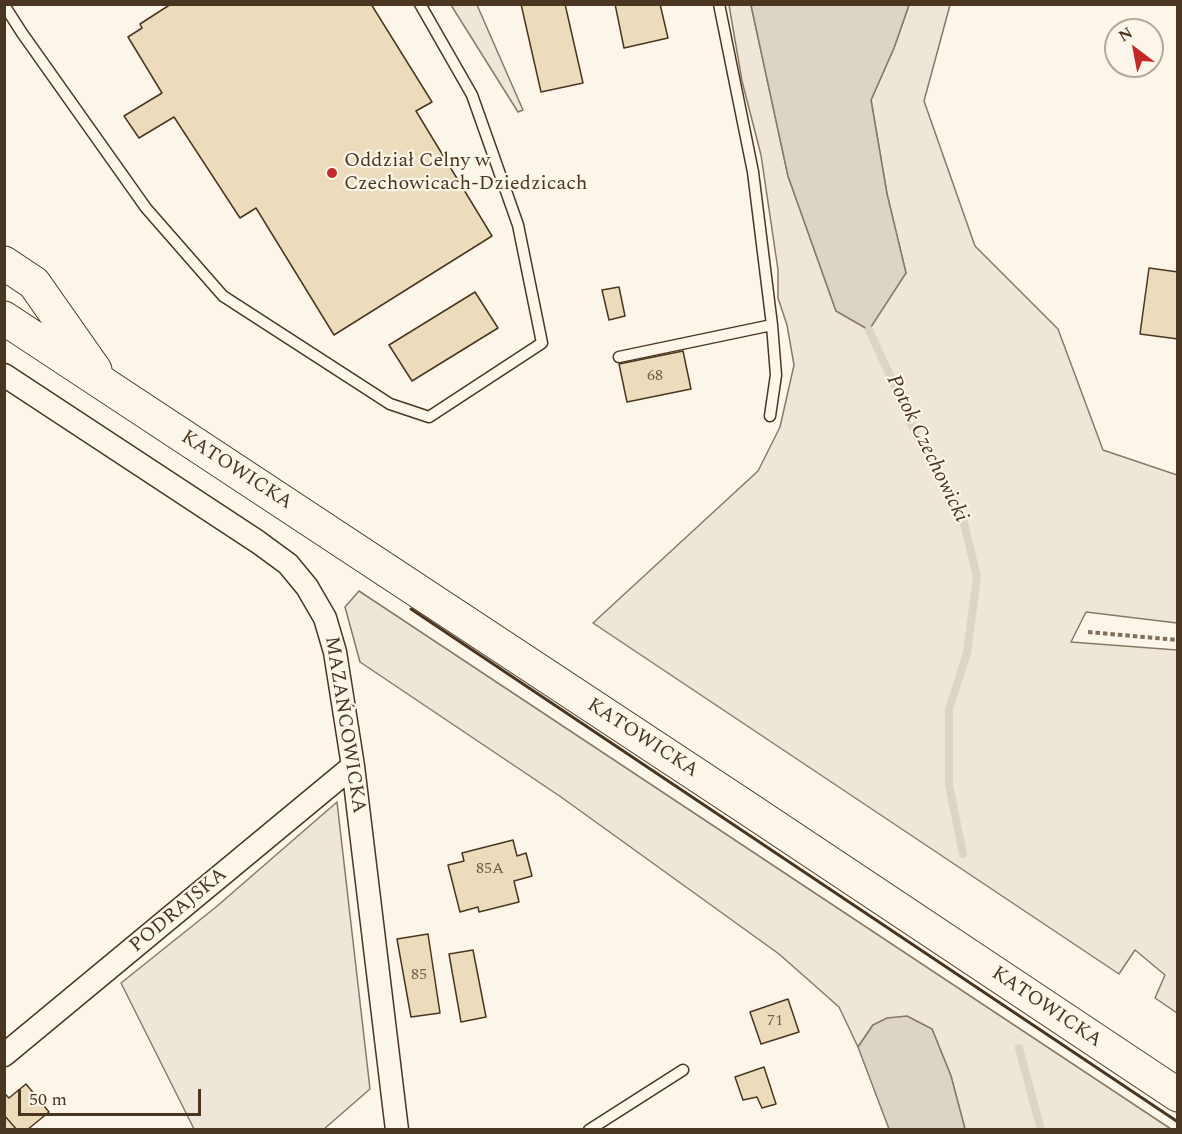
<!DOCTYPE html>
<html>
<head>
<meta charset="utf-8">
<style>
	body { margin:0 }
	#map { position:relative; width:1182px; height:1134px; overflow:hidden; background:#fbf6e9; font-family:Spectral,serif }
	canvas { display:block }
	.frame { position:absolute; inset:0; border:6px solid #4a3520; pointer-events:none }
	.north { position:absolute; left:1104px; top:18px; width:60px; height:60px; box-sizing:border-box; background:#fbf6e9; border:2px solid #b4a999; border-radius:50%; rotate:328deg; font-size:16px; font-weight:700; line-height:24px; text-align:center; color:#4a3520 }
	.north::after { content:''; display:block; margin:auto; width:21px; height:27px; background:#c62828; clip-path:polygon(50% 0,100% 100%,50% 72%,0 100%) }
	.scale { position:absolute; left:18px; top:1089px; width:183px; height:27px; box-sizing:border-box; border:3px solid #4a3520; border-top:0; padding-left:8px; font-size:18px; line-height:21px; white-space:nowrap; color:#4a3520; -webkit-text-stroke:4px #fbf6e9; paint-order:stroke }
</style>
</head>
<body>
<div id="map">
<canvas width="1182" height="1134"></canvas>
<div class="frame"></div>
<div class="north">N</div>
<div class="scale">50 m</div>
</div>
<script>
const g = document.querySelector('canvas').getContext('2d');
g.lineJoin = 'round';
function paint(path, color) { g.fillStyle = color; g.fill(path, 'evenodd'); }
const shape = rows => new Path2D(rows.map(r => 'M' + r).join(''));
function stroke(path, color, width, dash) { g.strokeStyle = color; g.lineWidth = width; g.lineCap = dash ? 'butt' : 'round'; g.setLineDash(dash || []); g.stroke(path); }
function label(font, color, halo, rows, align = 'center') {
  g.font = font + ' Spectral,serif'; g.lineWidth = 4.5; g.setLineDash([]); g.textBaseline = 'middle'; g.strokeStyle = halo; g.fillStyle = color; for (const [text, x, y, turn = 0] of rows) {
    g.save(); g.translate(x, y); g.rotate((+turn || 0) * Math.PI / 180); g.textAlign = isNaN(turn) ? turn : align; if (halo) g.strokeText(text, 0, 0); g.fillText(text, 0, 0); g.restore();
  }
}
const green = shape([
	[451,5,477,5,523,110,518,112,451,5],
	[729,5,751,5,788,176,836,311,906,273,887,194,871,100,894,48,909,5,950,5,924,101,975,246,1058,329,1103,450,1177,475,1177,623,1086,612,1071,642,1177,650,1177,1013,1155,998,1165,975,1135,950,1119,974,593,623,758,471,780,427,794,365,787,325,778,298,778,270,761,155,742,81,729,5],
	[359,591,1171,1129,965,1129,951,1076,932,1029,873,1025,858,1047,839,1007,779,954,561,797,360,662,345,607,359,591],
	[337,802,370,1089,324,1129,194,1129,121,983,216,907,337,802]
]);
paint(green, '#ede6d9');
stroke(green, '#887966', 1.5);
const water = shape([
	[751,5,909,5,894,48,871,100,887,194,906,273,869,330,836,311,788,176,751,5],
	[907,1016,932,1029,951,1076,965,1129,889,1129,858,1047,873,1025,887,1018,907,1016]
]);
paint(water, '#dcd4c6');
stroke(water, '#887966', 1.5);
stroke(shape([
	[869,330,894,384,915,433,962,515,977,577,967,653,949,709,949,785,963,854],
	[1019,1048,1041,1130]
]), '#dcd4c6', 8);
const building = shape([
	[171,4,371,4,432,102,416,111,492,236,334,335,256,208,240,218,174,117,139,138,124,116,162,93,128,37,142,28,140,24,171,4],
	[521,4,565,4,583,83,541,92,521,4],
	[615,4,660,4,668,38,624,48,615,4],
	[1149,268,1178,272,1178,339,1140,334,1149,268],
	[619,287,625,316,609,320,602,290,619,287],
	[475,292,498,328,412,381,389,345,475,292],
	[683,351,691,389,627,402,619,364,683,351],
	[513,840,517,856,526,853,532,876,514,881,519,902,479,912,478,907,460,912,448,865,464,861,462,853,513,840],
	[428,934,440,1013,411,1017,397,939,428,934],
	[473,950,486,1017,461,1022,449,954,473,950],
	[788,999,799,1032,761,1044,750,1012,788,999],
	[764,1067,776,1104,762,1108,757,1097,743,1100,735,1077,764,1067],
	[26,1084,49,1112,27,1130,17,1130,4,1115,4,1093,9,1098,26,1084],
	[4,1115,17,1130,4,1130,4,1115]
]);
paint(building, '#ecdcbc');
stroke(building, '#4a3520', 1.5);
const lane = shape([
	[719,4,753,172,772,325,776,375,770,416],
	[4,5,22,33,146,208,223,296,390,404,429,417,542,343,518,225,472,95,420,4],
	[619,357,772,325],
	[589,1130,683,1070]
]);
const street = shape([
	[4,375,258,542,288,564,307,587,325,618,335,652,353,766,397,1130],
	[4,1055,353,766]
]);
const primary = shape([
	[4,263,34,283,95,370],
	[4,318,744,806,1178,1095]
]);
stroke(lane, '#4a3520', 13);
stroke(street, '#4a3520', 25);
stroke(primary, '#4a3520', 35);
stroke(shape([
	[1088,632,1178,640]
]), '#7f6f5c', 4, [4.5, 3]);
stroke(lane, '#fbf6e9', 10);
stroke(street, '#fbf6e9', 22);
stroke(primary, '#fbf6e9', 33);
stroke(shape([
	[411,609,1178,1122]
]), '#4a3520', 3);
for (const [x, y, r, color] of [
	[332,173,6,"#c62828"]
]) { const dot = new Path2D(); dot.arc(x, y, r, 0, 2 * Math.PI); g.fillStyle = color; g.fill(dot); stroke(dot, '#fbf6e9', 2); }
label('16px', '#725f47', null, [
	["68",655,377],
	["85A",490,870],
	["85",419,976],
	["71",775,1022]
]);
label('20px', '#4a3520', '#fbf6e9', [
	["Oddział Celny w",344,162],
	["Czechowicach-Dziedzicach",344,185]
], 'left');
label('20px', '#4a3520', '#fbf6e9', [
	["KATOWICKA",236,471,33],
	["MAZAŃCOWICKA",344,725,81],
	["KATOWICKA",642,739,33],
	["PODRAJSKA",179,911,-40],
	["KATOWICKA",1046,1008,34]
]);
label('italic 21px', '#4a3520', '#fbf6e9', [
	["Potok Czechowicki",926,449,64]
]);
</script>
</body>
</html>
